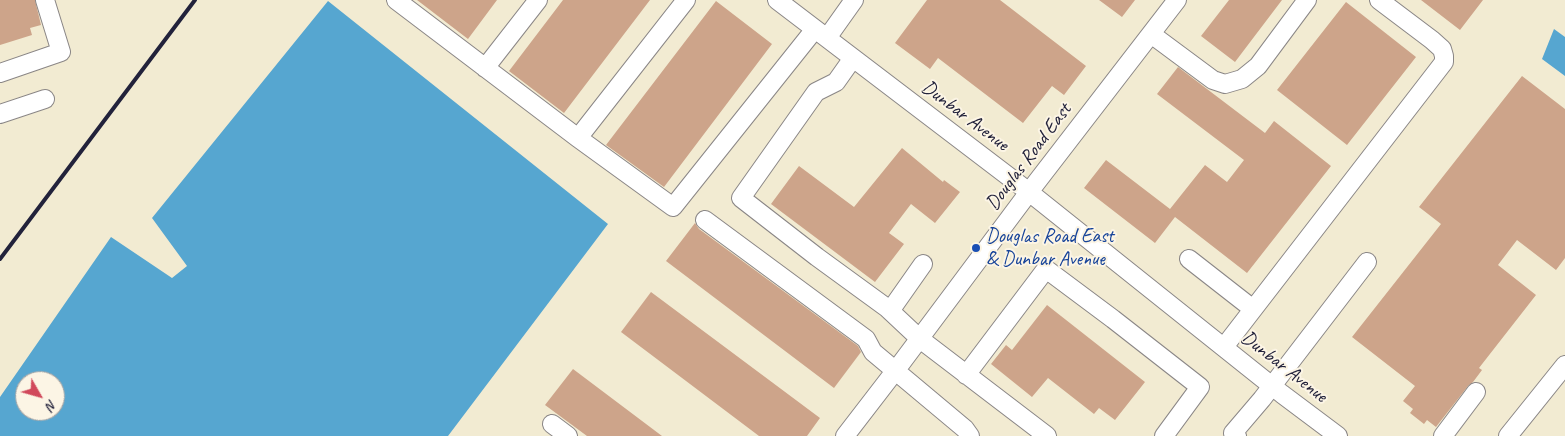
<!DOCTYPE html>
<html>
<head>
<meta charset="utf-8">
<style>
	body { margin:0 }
	#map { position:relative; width:1565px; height:436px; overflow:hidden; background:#f2ebd2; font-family:Caveat,sans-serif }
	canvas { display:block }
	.north { position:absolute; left:15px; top:371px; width:50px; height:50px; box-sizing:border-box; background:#fcf5e5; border:1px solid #a5a1a1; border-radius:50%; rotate:128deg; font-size:14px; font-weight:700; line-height:20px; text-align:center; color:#22223b }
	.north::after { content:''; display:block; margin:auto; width:18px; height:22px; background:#d1495b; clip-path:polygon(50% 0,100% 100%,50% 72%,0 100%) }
</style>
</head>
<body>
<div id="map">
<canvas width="1565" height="436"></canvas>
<div class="north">N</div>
</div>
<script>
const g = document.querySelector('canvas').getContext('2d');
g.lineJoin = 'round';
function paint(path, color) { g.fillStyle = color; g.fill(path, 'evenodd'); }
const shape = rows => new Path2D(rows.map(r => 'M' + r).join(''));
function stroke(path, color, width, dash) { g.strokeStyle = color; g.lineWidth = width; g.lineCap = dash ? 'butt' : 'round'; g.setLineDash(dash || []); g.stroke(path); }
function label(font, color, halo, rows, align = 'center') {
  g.font = font + ' Caveat,sans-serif'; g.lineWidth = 4; g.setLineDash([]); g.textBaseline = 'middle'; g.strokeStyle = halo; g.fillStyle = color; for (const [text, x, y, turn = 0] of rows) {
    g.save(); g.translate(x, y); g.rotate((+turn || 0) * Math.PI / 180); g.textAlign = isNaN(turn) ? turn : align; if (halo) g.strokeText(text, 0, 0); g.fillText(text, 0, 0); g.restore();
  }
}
paint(shape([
	[328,1,608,224,448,436,0,436,0,397,111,237,172,278,187,266,152,218],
	[25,381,55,381,55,411,25,411],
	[1554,29,1565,37,1565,76,1542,59]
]), '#56a6d0');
paint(shape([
	[0,0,35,0,41,25,30,28,32,35,0,45],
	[417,0,497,0,468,39],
	[563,0,650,0,564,113,509,71],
	[927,0,1000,0,1086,66,1064,95,1052,86,1023,123,938,58,930,69,895,43],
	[1099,0,1135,0,1122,17],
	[1229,0,1282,0,1235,62,1201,36],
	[1421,0,1483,0,1460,30],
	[716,1,772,44,664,187,606,145],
	[1346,2,1416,57,1347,145,1277,90],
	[1178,67,1265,133,1274,121,1331,166,1247,273,1175,217,1155,243,1084,188,1106,160,1170,209,1205,165,1227,182,1244,160,1157,94],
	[1522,76,1565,109,1565,258,1556,270,1517,240,1498,265,1536,295,1479,368,1482,370,1473,382,1468,386,1436,427,1427,420,1424,424,1410,413,1413,409,1403,401,1415,386,1352,337,1441,224,1419,207],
	[902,148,943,182,944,180,960,192,935,223,911,204,889,233,904,244,875,282,771,204,799,166,854,207],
	[695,223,699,229,858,346,861,352,834,388,666,261],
	[651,292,820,418,807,436,759,436,621,332],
	[1047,305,1145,382,1115,420,1099,408,1094,414,1048,378,1032,397,991,364,1006,345,1012,350],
	[573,369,662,436,587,436,545,405]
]), '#cda48a');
const minor = shape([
	[396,0,578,138,673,207,815,29],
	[777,0,1029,192,1282,394,1338,436],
	[1151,34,1213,80,1225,84,1242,79,1258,66,1307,0],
	[827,38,854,0],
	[853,58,836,82,816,92,741,198,817,257,887,308,920,339,1047,436],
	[485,68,538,0],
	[0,73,61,52,45,0],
	[0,114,45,99],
	[578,138,686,0],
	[705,220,866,339,873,352,965,429,970,436],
	[1189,259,1253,309],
	[890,311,923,264],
	[1224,347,1444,62,1444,56,1442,49,1432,40,1379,0],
	[966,375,1046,269,1113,319,1200,387,1164,436],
	[552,424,568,436],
	[845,436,902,362,1029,192,1177,0],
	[1237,436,1233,433,1262,399,1367,262],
	[1443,436,1476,392],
	[1508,436,1565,365]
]);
stroke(minor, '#8a8686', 20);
stroke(minor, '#fff', 18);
stroke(shape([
	[0,259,195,0]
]), '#22223b', 4);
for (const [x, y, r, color] of [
	[976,248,5,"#1a4fb4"]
]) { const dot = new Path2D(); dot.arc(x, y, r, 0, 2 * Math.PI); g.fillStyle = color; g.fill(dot); stroke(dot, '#fcf5e5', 2); }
label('20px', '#22223b', '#fcf5e5', [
	["Dunbar Avenue",965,116,37],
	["Douglas Road East",1029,157,-53],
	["Dunbar Avenue",1284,367,38]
]);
label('20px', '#164399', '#fcf5e5', [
	["Douglas Road East",986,237],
	["& Dunbar Avenue",986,260]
], 'left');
</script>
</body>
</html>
